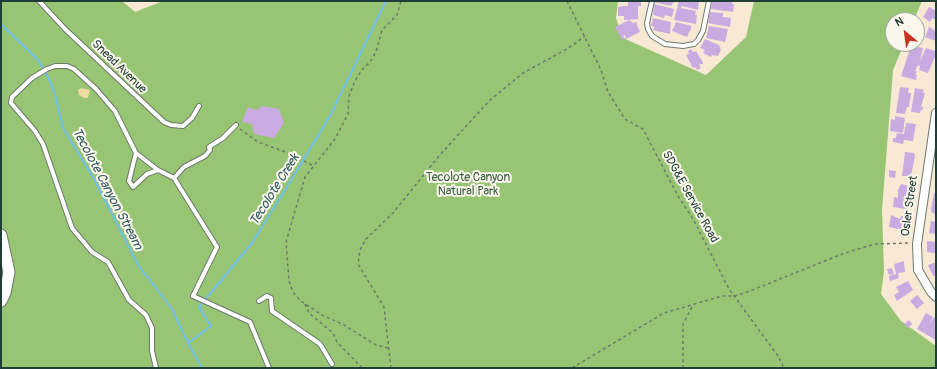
<!DOCTYPE html>
<html>
<head>
<meta charset="utf-8">
<style>
	body { margin:0 }
	#map { position:relative; width:937px; height:369px; overflow:hidden; background:#f8e9d5; font-family:Pangolin,sans-serif }
	canvas { display:block }
	.frame { position:absolute; inset:0; border:2px solid #1f3d34; pointer-events:none }
	.north { position:absolute; left:885px; top:12px; width:40px; height:40px; box-sizing:border-box; background:#fbf7ec; border:1px solid #a3ada2; border-radius:50%; rotate:331deg; font-size:11px; font-weight:700; line-height:16px; text-align:center; color:#1f3d34 }
	.north::after { content:''; display:block; margin:auto; width:14px; height:18px; background:#c8321e; clip-path:polygon(50% 0,100% 100%,50% 72%,0 100%) }
</style>
</head>
<body>
<div id="map">
<canvas width="937" height="369"></canvas>
<div class="frame"></div>
<div class="north">N</div>
</div>
<script>
const g = document.querySelector('canvas').getContext('2d');
g.lineJoin = 'round';
function paint(path, color) { g.fillStyle = color; g.fill(path, 'evenodd'); }
const shape = rows => new Path2D(rows.map(r => 'M' + r).join(''));
function stroke(path, color, width, dash) { g.strokeStyle = color; g.lineWidth = width; g.lineCap = dash ? 'butt' : 'round'; g.setLineDash(dash || []); g.stroke(path); }
function label(font, color, halo, rows, align = 'center') {
  g.font = font + ' Pangolin,sans-serif'; g.lineWidth = 4; g.setLineDash([]); g.textBaseline = 'middle'; g.strokeStyle = halo; g.fillStyle = color; for (const [text, x, y, turn = 0] of rows) {
    g.save(); g.translate(x, y); g.rotate((+turn || 0) * Math.PI / 180); g.textAlign = isNaN(turn) ? turn : align; if (halo) g.strokeText(text, 0, 0); g.fillText(text, 0, 0); g.restore();
  }
}
paint(shape([
	[1,1,122,1,135,12,163,1,618,1,616,18,623,38,706,75,746,37,754,1,922,1,914,20,893,20,893,44,904,44,893,70,882,210,884,271,881,294,901,321,936,346,936,368,1,368]
]), '#98c573');
paint(shape([
	[81,88,90,90,88,98,84,98,79,95,78,90]
]), '#eeda9e');
stroke(shape([
	[1,24,38,60,48,77,55,94,63,128,94,179,138,265,172,309,188,343],
	[202,368,188,343,211,326,199,307,252,243,285,190,330,116,386,1]
]), '#70beeb', 2);
paint(shape([
	[628,1,641,1,641,6,628,6],
	[675,1,671,6,653,2,653,1],
	[679,1,699,1,698,10,682,6,681,8,696,11,695,15,697,15,696,24,674,20,677,8,679,7,677,7],
	[712,1,732,1,732,4,734,4,733,12,711,9],
	[654,4,674,9,672,17,665,15,664,18,653,15],
	[624,6,638,6,638,19,624,20,624,16,618,16,618,7],
	[929,7,936,11,936,20,932,18,930,22,923,17],
	[710,12,723,13,723,17,731,18,730,27,708,23],
	[653,18,671,22,670,34,653,30,654,26,651,26],
	[629,20,633,23,636,22,640,32,626,39,625,35,623,36,625,39,622,40,615,27],
	[676,22,692,26,687,37,672,31],
	[709,26,728,29,725,42,706,38],
	[929,27,936,31,936,41,925,37],
	[705,39,719,45,721,50,718,56,712,55,711,57,703,53,705,50,700,48],
	[911,46,923,48,920,61,926,48,935,51,936,54,928,73,919,70,920,66,918,65,915,71,917,71,915,75,917,75,916,80,901,76],
	[691,49,693,52,696,51,703,62,703,64,699,64,701,68,697,70,695,67,693,68,686,55,689,54,688,51],
	[900,87,909,88,908,93,911,93,909,107,907,107,905,114,896,113],
	[915,88,924,90,923,93,925,93,921,107,923,107,922,111,921,110,920,113,911,112],
	[262,106,279,109,284,123,274,138,254,134,252,124,242,122,248,107,256,110],
	[895,116,905,118,903,133,890,131,891,119,895,120],
	[906,123,916,124,913,141,904,140,903,144,893,142,893,138,896,138,897,133,904,134],
	[905,152,914,153,915,156,911,176,902,176],
	[889,170,896,171,895,178,889,177],
	[901,184,909,186,910,189,906,209,893,207,894,197,898,198,898,190],
	[934,193,936,193,936,214,932,213,931,210],
	[891,215,900,219,901,216,905,217,904,230,889,227],
	[931,221,936,222,936,234,929,233],
	[927,241,936,242,935,253,927,252],
	[904,261,905,272,898,273,899,278,890,281,889,276,896,274,894,264],
	[936,262,936,275,933,276,928,265],
	[892,268,894,274,889,275,887,269],
	[908,281,913,290,897,301,894,295,899,292,896,287],
	[917,295,924,303,917,309,910,301],
	[926,313,933,317,929,325,934,317,936,318,936,340,917,329],
	[909,320,912,324,908,328,904,324]
]), '#caabe1');
const lane = shape([
	[39,1,65,29,164,122,171,125,183,126,192,118,199,106],
	[652,1,647,23,648,29,652,36,665,44,683,46,694,44,698,40,703,31,709,1],
	[136,153,158,170],
	[174,178,217,247,193,296,250,322,269,368],
	[259,301,267,296,271,298,272,311,320,344,332,364],
	[156,368,152,351,152,328,146,315,129,300,108,262,92,252,72,228,43,144,35,131,11,103,12,97,32,78,47,69,55,66,67,66,74,69,96,89,115,111,136,153,129,181,133,187,147,174,158,170,174,178,184,167,205,156,210,150,209,147,223,138,236,125]
]);
const street = shape([
	[936,113,917,244,918,270,931,292,936,297]
]);
const secondary = shape([
	[1,235,9,272,5,293,1,301]
]);
stroke(lane, '#6b796c', 6);
stroke(street, '#6b796c', 10);
stroke(secondary, '#6b796c', 13);
stroke(shape([
	[567,1,601,70,608,92,625,119,643,129,678,196,693,219,729,289,778,356,784,368],
	[240,129,258,142,283,151,314,166],
	[305,304,309,313,333,333,337,342,362,368],
	[388,348,376,345,344,325,322,315,301,301,293,292,289,281,286,242,305,177,335,139,348,114,349,96,355,81,361,71,370,62,376,52,382,30,397,15,401,1],
	[391,368,384,307,358,264,360,250,366,239,393,213,439,156,489,101,523,73,567,49,585,36],
	[572,368,664,313,722,296,735,296,750,291,842,254,875,244,909,243],
	[683,368,683,324,693,305]
]), '#6b796c', 1.5, [3, 3]);
stroke(lane, '#fff', 4);
stroke(street, '#fff', 8);
stroke(secondary, '#fff', 11);
label('12px', '#1f3d34', '#fbf7ec', [
	["Snead Avenue",119,67,44],
	["SDG&E Service Road",690,197,61],
	["Osler Street",910,206,-82]
]);
label('12px', '#3d5f44', '#fbf7ec', [
	["Tecolote Canyon",468,178],
	["Natural Park",468,192]
]);
label('italic 13px', '#335d62', '#fbf7ec', [
	["Tecolote Canyon Stream",107,189,62],
	["Tecolote Creek",275,190,-58]
]);
</script>
</body>
</html>
